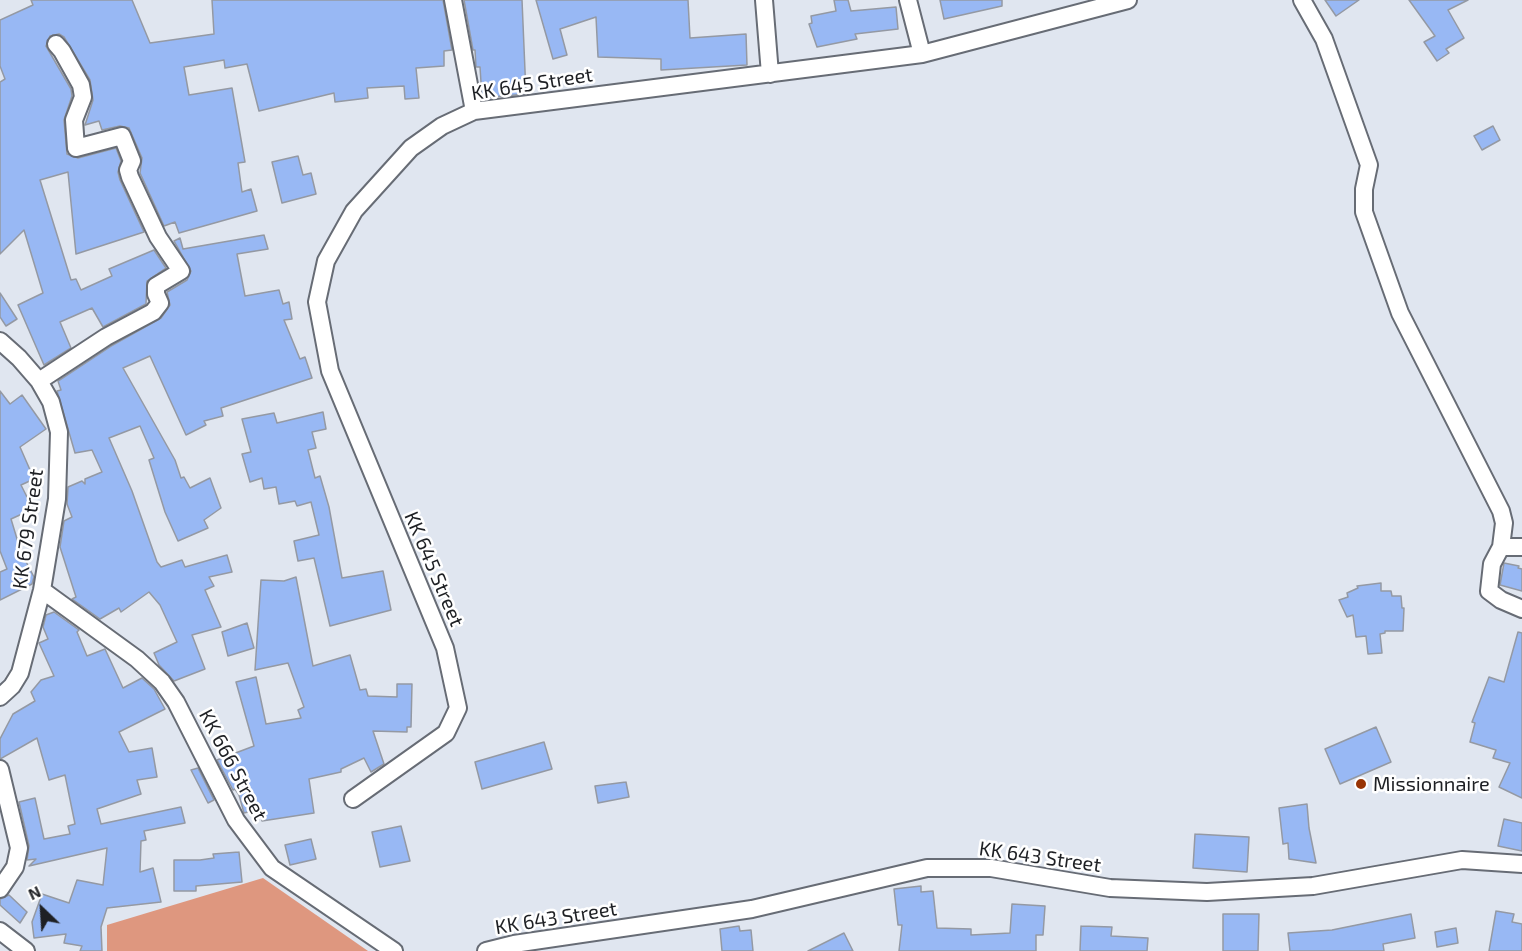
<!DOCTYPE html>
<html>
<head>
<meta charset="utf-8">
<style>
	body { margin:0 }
	#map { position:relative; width:1522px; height:951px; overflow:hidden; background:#e0e6f0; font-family:"Exo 2",sans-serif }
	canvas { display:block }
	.north { position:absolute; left:12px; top:879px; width:60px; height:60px; -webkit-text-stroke:4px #fff; paint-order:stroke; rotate:335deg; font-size:16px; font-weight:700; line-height:24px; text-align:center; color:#1e2024 }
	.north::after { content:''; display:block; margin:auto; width:21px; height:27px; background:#1e2024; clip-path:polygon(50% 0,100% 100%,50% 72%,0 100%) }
</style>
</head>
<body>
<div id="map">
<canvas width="1522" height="951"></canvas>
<div class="north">N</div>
</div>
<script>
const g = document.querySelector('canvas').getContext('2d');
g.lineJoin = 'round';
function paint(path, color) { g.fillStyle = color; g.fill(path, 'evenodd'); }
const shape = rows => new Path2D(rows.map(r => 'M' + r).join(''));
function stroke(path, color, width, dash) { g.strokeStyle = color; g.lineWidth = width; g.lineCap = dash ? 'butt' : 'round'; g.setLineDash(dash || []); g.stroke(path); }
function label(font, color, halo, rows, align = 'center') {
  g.font = font + ' "Exo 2",sans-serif'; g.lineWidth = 5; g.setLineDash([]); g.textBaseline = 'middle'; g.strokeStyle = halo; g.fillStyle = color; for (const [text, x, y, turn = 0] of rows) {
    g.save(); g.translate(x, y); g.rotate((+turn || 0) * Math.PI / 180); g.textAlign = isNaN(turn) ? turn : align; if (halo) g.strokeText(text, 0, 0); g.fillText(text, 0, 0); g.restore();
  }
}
paint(shape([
	[263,878,368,951,107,951,107,925]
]), '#de977f');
const building = shape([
	[31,0,132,0,150,43,214,34,212,0,443,0,452,50,444,51,444,66,416,68,419,98,405,99,404,86,367,88,368,98,335,102,334,93,259,111,247,64,225,68,224,60,184,67,189,95,232,88,245,162,238,163,242,192,251,189,257,211,179,233,175,222,164,226,140,173,142,158,129,128,120,126,102,130,99,121,85,125,93,100,90,80,64,37,59,34,50,36,46,46,71,89,72,96,64,120,67,154,78,158,116,148,121,161,118,172,120,180,144,232,76,254,68,172,40,180,71,280,76,279,81,290,112,276,109,269,154,250,166,268,147,281,146,304,103,327,92,308,60,322,71,348,44,365,18,305,43,293,24,230,0,254,0,82,5,79,0,66,0,20,33,5,31,0],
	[464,0,522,0,526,94,482,98,480,67,476,67,475,50,473,50,464,0],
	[536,0,688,0,690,38,746,34,747,65,661,70,661,59,598,57,596,17,560,29,567,55,553,59,536,0],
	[834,0,848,0,851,11,896,7,898,29,855,34,857,39,817,47,809,24,812,23,811,16,836,11,834,0],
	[940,0,1002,0,1002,6,944,19,940,0],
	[1325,0,1359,0,1336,16,1325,0],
	[1409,0,1468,0,1448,10,1464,38,1446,49,1449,53,1437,61,1424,42,1435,36,1409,0],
	[1493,126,1500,140,1482,150,1474,136,1493,126],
	[298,156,303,175,311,173,316,194,282,203,272,162,298,156],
	[264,235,268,249,237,254,245,296,279,290,283,304,289,302,292,319,284,320,300,359,305,357,312,378,221,408,223,416,204,421,206,425,186,435,150,356,123,368,175,460,181,478,184,477,190,488,210,478,221,508,204,520,208,528,178,541,165,512,149,460,154,458,140,426,109,438,132,491,157,562,161,567,182,560,185,567,227,555,232,572,209,577,214,586,205,590,221,627,192,635,205,669,174,681,159,665,154,653,177,642,160,605,149,592,121,612,119,608,100,619,72,599,76,597,60,547,64,521,72,517,67,504,68,487,82,481,85,484,85,479,102,472,92,450,75,453,57,391,61,390,58,381,111,346,161,318,170,305,167,292,187,280,191,271,174,241,180,238,183,249,264,235],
	[0,293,17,319,6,326,0,317,0,293],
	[0,391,10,404,22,395,46,429,20,447,34,479,21,485,33,509,11,519,21,552,34,577,32,584,0,600,0,572,7,569,0,551,0,391],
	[323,412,326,429,312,432,316,448,308,450,315,478,320,476,329,507,342,578,383,571,391,610,330,626,314,558,298,561,294,541,319,535,311,502,297,506,295,501,279,504,276,487,264,489,262,478,250,482,242,454,251,452,242,419,274,413,277,423,323,412],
	[1504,563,1519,566,1518,568,1522,569,1522,591,1500,585,1504,563],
	[296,577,313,666,350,655,360,690,366,689,368,696,397,697,397,684,412,684,411,727,407,727,407,732,373,731,384,764,371,772,364,758,341,769,341,772,309,779,314,813,262,821,260,809,244,813,239,795,235,789,233,790,217,760,254,746,236,682,256,677,266,724,301,718,298,710,304,707,288,663,255,670,261,580,284,581,296,577],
	[1381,583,1381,591,1391,591,1392,596,1401,596,1402,608,1404,608,1403,631,1385,631,1385,633,1380,634,1382,653,1368,654,1366,636,1356,637,1353,615,1347,617,1339,600,1348,597,1347,593,1358,588,1357,586,1381,583],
	[54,612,79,630,77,632,87,656,105,649,123,688,142,678,154,689,165,709,119,732,129,752,152,748,157,777,137,780,141,794,97,809,101,824,181,807,185,823,144,831,146,840,141,841,140,872,153,868,161,902,107,908,101,927,102,951,80,951,82,946,64,943,66,934,34,938,32,922,42,894,69,903,77,880,103,885,107,848,29,866,36,859,27,860,29,846,19,802,35,798,44,839,70,834,68,826,75,824,65,775,49,780,37,738,0,759,0,739,13,714,35,701,31,692,41,680,54,676,39,643,48,639,43,627,46,615,54,612],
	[247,623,254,648,228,656,222,632,247,623],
	[1518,632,1522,633,1522,798,1499,787,1510,763,1493,758,1496,750,1470,742,1475,723,1472,722,1489,677,1504,682,1518,632],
	[1376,727,1391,762,1340,784,1325,749,1376,727],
	[544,742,552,769,482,789,475,762,544,742],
	[198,768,214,800,208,803,191,770,198,768],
	[626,782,629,797,598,803,595,786,626,782],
	[1307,804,1309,828,1316,863,1289,859,1288,843,1283,844,1279,808,1307,804],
	[1504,819,1522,823,1522,851,1498,846,1504,819],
	[401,826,410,861,380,867,372,832,401,826],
	[1195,834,1249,837,1247,872,1193,868,1195,834],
	[311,839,316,859,290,865,285,845,311,839],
	[239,852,242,882,196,886,196,891,174,891,174,860,200,860,214,858,213,854,239,852],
	[921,886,921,892,933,891,937,928,971,929,971,935,1010,933,1012,904,1045,906,1043,935,1036,935,1036,951,899,951,902,925,898,925,894,889,921,886],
	[9,895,27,912,20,923,0,905,0,899,9,895],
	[1496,911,1514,914,1512,922,1522,924,1522,951,1489,951,1496,911],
	[1223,914,1259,914,1258,951,1223,951,1223,914],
	[1411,914,1415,938,1383,944,1384,951,1290,951,1288,933,1332,930,1411,914],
	[739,926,740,931,751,930,753,951,722,951,720,929,739,926],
	[1081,926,1112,927,1111,936,1148,938,1147,951,1080,951,1081,926],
	[1456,928,1458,943,1437,947,1435,932,1456,928],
	[844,933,853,951,808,951,844,933]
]);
paint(building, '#98b8f4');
stroke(building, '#9499a3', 1.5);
const minor = shape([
	[453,0,474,111],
	[764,0,770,74],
	[908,0,922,54],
	[1302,0,1324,39,1369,165,1364,189,1364,212,1400,313,1501,511,1504,523,1501,547,1492,564,1489,591,1501,600,1522,609],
	[0,341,19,358,39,381,51,402,59,432,57,499,42,590,20,673,12,686,0,697],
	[39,381,106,337,153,312,160,303,156,294,156,286,181,271,158,237,130,177,128,170,132,161,122,136,76,148,74,120,83,97,81,85,62,51,56,44],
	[1501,547,1522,547],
	[42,590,137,659,162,682,176,702,236,820,272,868,394,951],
	[0,769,19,848,15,867,0,889],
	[353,799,446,733,458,708,445,648,330,371,317,302,326,261,354,211,411,148,442,126,474,111,922,54,1128,0],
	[0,931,26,951],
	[486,951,514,944,752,909,927,868,991,868,1110,888,1207,892,1313,886,1462,860,1522,864]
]);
stroke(minor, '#676c75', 20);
stroke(minor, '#fff', 16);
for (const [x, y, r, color] of [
	[1361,784,6,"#983304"]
]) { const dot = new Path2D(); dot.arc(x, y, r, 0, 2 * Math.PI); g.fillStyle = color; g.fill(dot); stroke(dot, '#fff', 2); }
label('20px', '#1e2024', '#fff', [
	["KK 645 Street",532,84,-9],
	["KK 679 Street",28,529,-82],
	["KK 645 Street",434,569,67],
	["KK 666 Street",233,765,62],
	["KK 643 Street",1040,857,8],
	["KK 643 Street",556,918,-9]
]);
label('20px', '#1e2024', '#fff', [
	["Missionnaire",1373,784]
], 'left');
</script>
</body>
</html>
